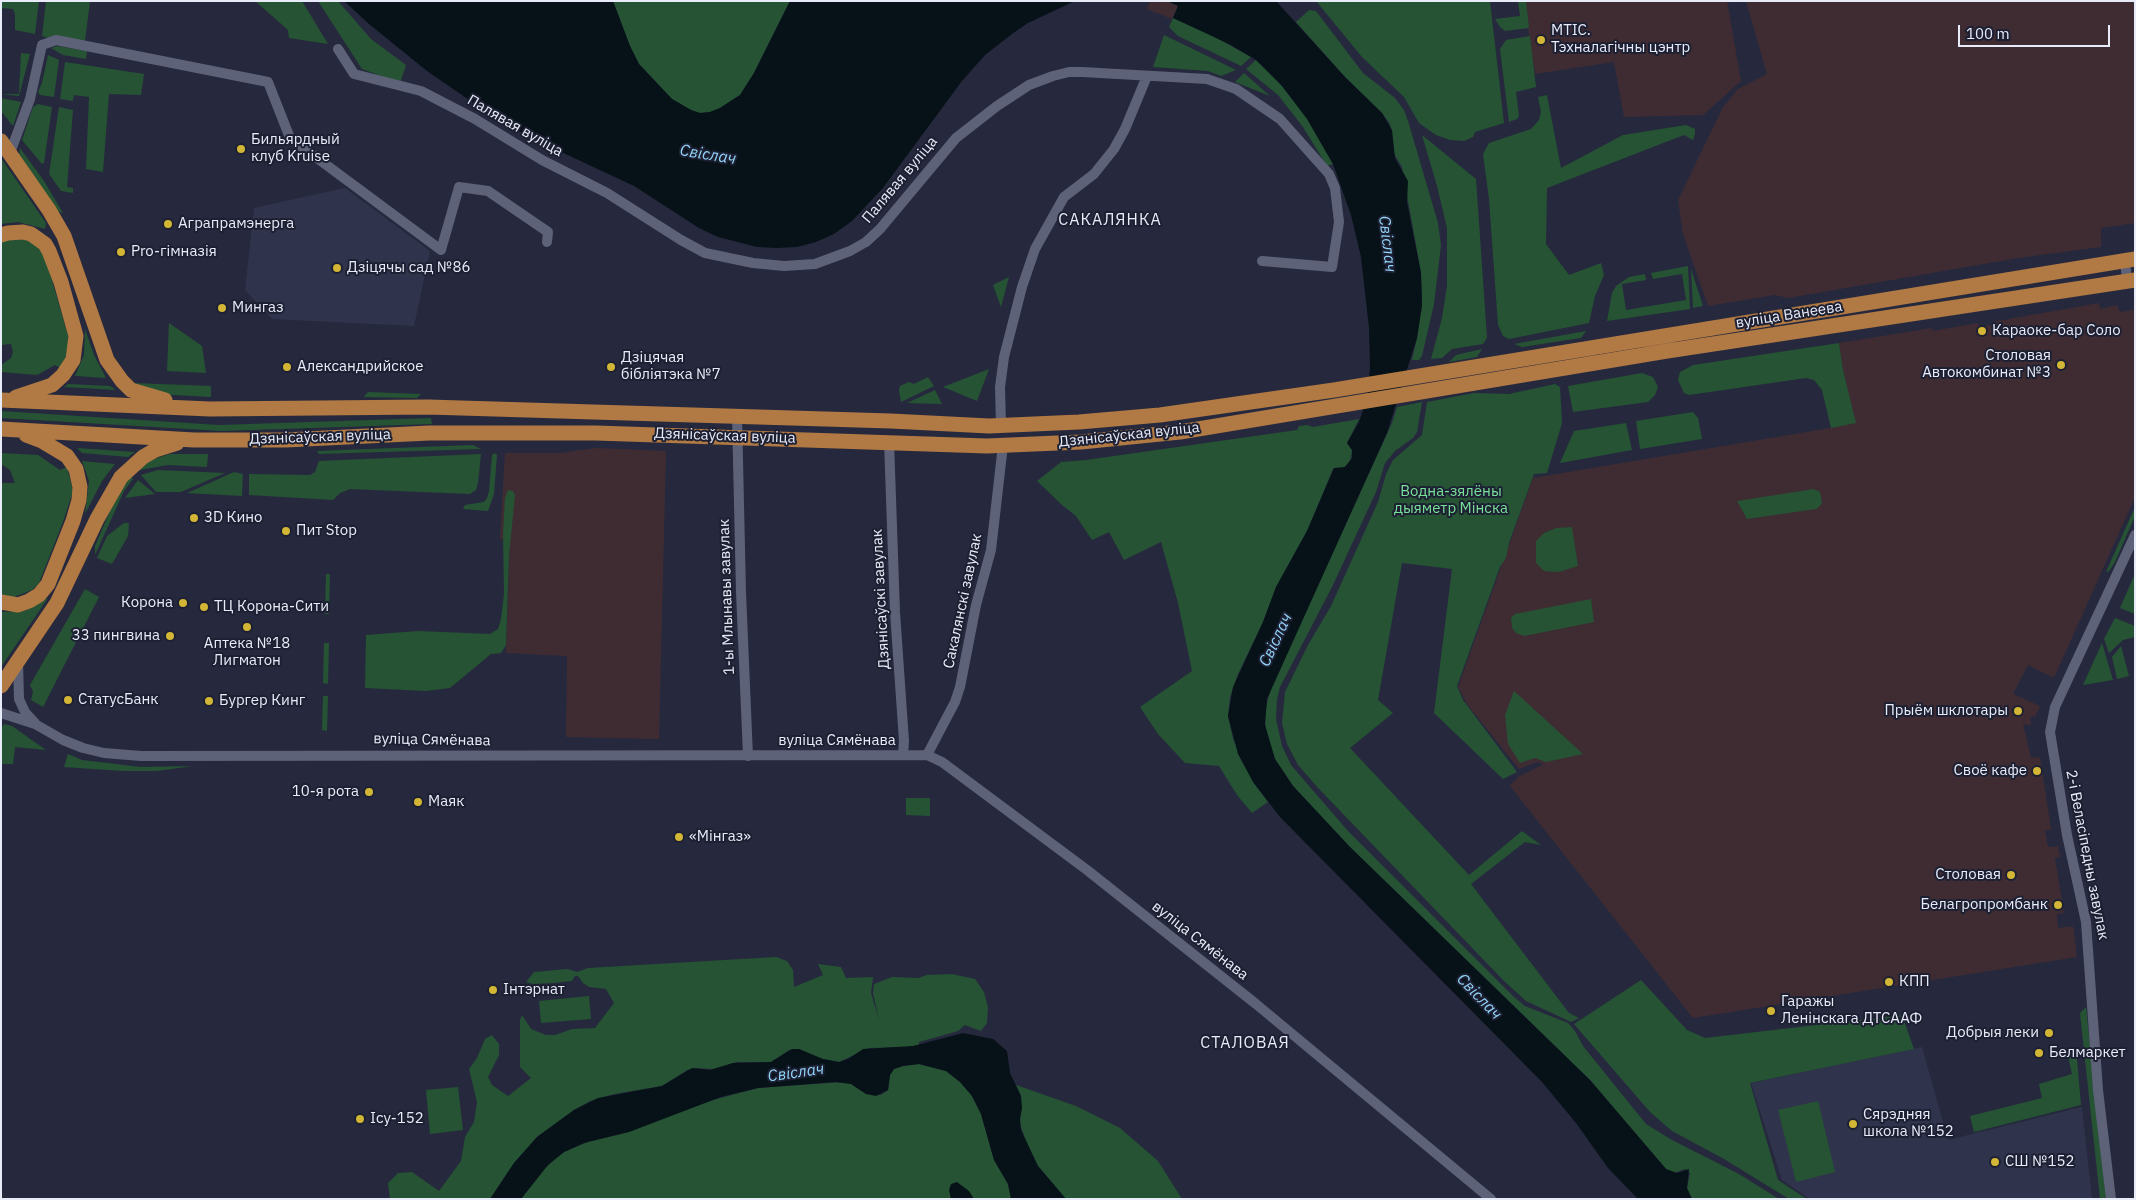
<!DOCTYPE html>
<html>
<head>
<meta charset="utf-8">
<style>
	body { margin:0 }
	#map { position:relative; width:2136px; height:1200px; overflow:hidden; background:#26293d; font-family:"IBM Plex Sans",sans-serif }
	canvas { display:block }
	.frame { position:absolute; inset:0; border:2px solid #e8ebf8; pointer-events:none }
	.scale { position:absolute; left:1958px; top:25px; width:152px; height:22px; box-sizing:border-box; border:2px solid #e8ebf8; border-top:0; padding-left:6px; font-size:15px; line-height:18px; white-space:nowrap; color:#e8ebf8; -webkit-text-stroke:4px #1c2032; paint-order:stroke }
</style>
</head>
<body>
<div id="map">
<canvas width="2136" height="1200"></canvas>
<div class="frame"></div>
<div class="scale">100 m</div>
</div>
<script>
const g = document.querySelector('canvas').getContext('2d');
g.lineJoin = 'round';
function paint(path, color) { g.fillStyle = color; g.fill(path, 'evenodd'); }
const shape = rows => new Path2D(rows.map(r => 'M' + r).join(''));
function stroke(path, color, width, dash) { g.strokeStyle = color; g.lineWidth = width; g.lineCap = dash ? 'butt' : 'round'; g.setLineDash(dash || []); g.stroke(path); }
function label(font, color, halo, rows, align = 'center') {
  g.font = font + ' "IBM Plex Sans",sans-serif'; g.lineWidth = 4; g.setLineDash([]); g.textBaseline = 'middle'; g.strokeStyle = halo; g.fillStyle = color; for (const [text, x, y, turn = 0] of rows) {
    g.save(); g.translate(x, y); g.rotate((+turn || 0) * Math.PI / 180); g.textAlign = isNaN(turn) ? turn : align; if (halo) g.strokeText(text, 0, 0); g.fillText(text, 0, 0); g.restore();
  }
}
paint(shape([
	[1150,1,1167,1,1178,6,1172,19,1147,9],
	[1524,1,1727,1,1741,81,1703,115,1624,117,1614,62,1535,74],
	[1746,1,2135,1,2135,223,2101,228,2101,247,2018,258,1788,298,1775,295,1708,306,1683,234,1678,200,1723,107,1738,89,1767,74],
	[2099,303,2100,309,2117,305,2120,312,2135,310,2135,497,2054,678,2028,665,2013,694,2040,706,2035,717,2032,716,2030,719,2031,725,2023,724,2031,758,2040,757,2051,829,2045,831,2048,847,2058,846,2060,857,2055,858,2064,913,2057,914,2058,928,2073,926,2077,957,1693,1018,1510,786,1518,777,1544,764,1537,762,1519,769,1467,704,1458,687,1533,478,1836,427,1843,370,1839,343,1932,328,1932,331,1978,323,1979,327,1992,325,1992,322],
	[597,448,666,451,659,739,566,737,567,656,506,653,510,539,500,539,505,453,560,453]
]), '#3f2c33');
paint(shape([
	[345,188,430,251,414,326,272,319,245,290,254,208],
	[1922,1047,1948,1140,2082,1107,2092,1199,1810,1199,1782,1180,1751,1083]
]), '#2f344c');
paint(shape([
	[1,1,39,1,35,34,15,30,15,14,13,9,1,8],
	[46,1,90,1,85,41,56,36,48,38,42,36],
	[255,1,302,1,328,44,289,38,288,30],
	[318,1,338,1,371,39,406,65,400,83,362,69],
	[613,1,790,1,754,73,740,95,720,108,710,112,700,113,691,110,672,99,639,64,630,46],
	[1316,1,1490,1,1504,123,1475,132,1473,137,1464,141,1450,140,1436,135,1419,123,1404,97,1362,57],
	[1518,1,1526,1,1529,28,1505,31,1500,27,1495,19,1520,16],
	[1309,10,1316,11,1363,73,1395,98,1404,110,1408,121,1438,223,1441,245,1434,304,1422,356,1419,360,1412,360,1417,338,1422,297,1421,273,1402,167,1393,152,1390,124,1382,113,1345,77,1296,22],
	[1173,18,1204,31,1251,57,1241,66,1178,36,1169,27],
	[1164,35,1236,70,1221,76,1208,71,1153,67],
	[1530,36,1536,87,1516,92,1519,116,1517,119,1509,122,1500,49,1506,40],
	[57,46,87,51,86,59,63,55,51,48],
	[21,53,30,54,19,96,1,94,19,94],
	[48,55,59,60,54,97,40,95,38,92,42,83],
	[1256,60,1270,72,1295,101,1307,118,1333,164,1327,166,1303,127,1278,95,1246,69],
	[65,62,144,74,141,95,109,94,103,172,86,169,89,97,74,95,73,101,60,99],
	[1244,73,1270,96,1235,82],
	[1547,95,1561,168,1623,135,1686,125,1695,129,1695,134,1693,140,1684,135,1547,188,1546,244,1569,275,1601,263,1604,275,1595,296,1589,323,1509,339,1503,336,1498,325,1489,199,1483,154,1489,143,1531,129,1539,120,1541,112,1538,97],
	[1,98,21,102,13,126,1,111],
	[38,104,52,107,44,163,42,164,22,140,33,107],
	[59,107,73,110,67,187,73,188,73,193,61,191,49,174],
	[1422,135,1476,179,1487,338,1483,344,1452,349,1442,358,1431,359,1442,318,1447,286,1447,228,1437,186],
	[20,148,44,181,63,213,59,212,19,155],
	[1,158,46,223,45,229,18,222,1,224],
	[15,239,26,240,36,245,45,256,69,339,69,355,60,368,55,365,37,375,1,372,1,365,11,358,13,352,11,344,1,345,1,241],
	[1688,266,1690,309,1607,321,1612,293,1616,286,1629,277,1645,274,1646,280,1622,284,1626,310,1686,300,1682,274,1653,279,1651,273],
	[1691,269,1703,306,1693,308],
	[1009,277,1001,307,993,285],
	[169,323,202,346,206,373,167,371],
	[85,329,94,355,106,378,75,376,84,355],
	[1586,331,1581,338,1522,347,1514,344],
	[1839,343,1843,370,1856,423,1831,428,1822,390,1814,380,1806,378,1689,395,1684,393,1678,380,1680,372,1693,365],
	[1482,349,1477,357,1449,362,1456,355],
	[989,369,977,401,943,387],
	[1642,373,1653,377,1658,387,1655,395,1648,402,1573,412,1568,386],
	[928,377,934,386,901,402,899,390,900,386,909,382,914,384],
	[133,383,211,386,211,397,156,394],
	[68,384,110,386,116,390,64,387],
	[1555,384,1560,387,1562,423,1547,473,1534,474,1509,543,1506,558,1500,567,1457,686,1463,700,1517,772,1503,779,1434,713,1452,569,1402,563,1378,700,1393,713,1350,748,1469,875,1522,831,1541,845,1525,842,1471,884,1569,1013,1579,1018,1571,1022,1526,1001,1504,981,1319,789,1298,765,1287,744,1282,723,1285,692,1308,645,1331,606,1378,502,1386,474,1393,460,1422,435,1427,402,1474,393,1509,394],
	[935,390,942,404,907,403],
	[368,392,421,394,417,398,364,397],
	[1422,402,1417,432,1413,438,1395,451,1385,463,1376,492,1332,587,1280,687,1277,700,1276,719,1282,746,1291,765,1348,831,1514,997,1525,1006,1568,1023,1575,1031,1583,1046,1646,1124,1672,1140,1739,1174,1779,1199,1692,1199,1687,1188,1690,1173,1685,1169,1674,1173,1666,1169,1590,1080,1350,847,1293,786,1275,759,1267,734,1264,717,1270,690,1392,423,1397,407],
	[1,411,219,425,431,418,432,424,222,431,1,418],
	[1693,412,1698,418,1702,439,1640,449,1636,421],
	[1359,419,1347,443,1352,450,1350,462,1342,469,1333,469,1307,531,1276,587,1263,622,1238,674,1230,697,1228,716,1233,739,1253,782,1268,802,1252,813,1237,795,1219,766,1185,763,1158,734,1140,707,1192,671,1178,603,1161,542,1124,560,1109,532,1092,540,1076,516,1062,505,1037,481,1061,462,1086,460,1297,430,1299,426,1307,425,1313,427],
	[1626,423,1632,450,1560,463,1574,431],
	[473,445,481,449,319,454,317,451],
	[77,448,135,452,128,457,82,453],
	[1,453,38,455,60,470,67,467,73,491,63,522,39,583,32,590,14,597,1,595,1,483,15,483,10,470,1,464],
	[495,453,497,455,494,494,488,511,463,509,465,505,484,502,487,498,489,491,492,455],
	[170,454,208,454,207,467,168,465,140,470,138,467,147,461],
	[481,454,478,483,476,490,470,494,350,489,340,493,333,500,249,495,249,474,310,475,315,472,319,461],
	[82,461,115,464,102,481,85,514,89,481],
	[158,470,225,473,181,492,156,492,141,475],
	[234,472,243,474,242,496,187,493],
	[130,476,133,479,124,491,95,555,95,546,110,511,120,490],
	[138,480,155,494,125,498],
	[1814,489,1820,492,1822,502,1820,506,1816,509,1747,519,1737,501],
	[508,490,513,491,515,495,509,556,506,645,501,653,491,654,450,688,426,691,365,688,366,635,418,631,490,634,498,629,501,619,504,594,503,534,505,498],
	[2135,507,2135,516,2115,562,2109,571,2106,572],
	[124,523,129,523,128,536,112,564,97,558,107,536],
	[1572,527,1578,566,1559,572,1544,571,1536,563,1536,541,1544,533,1556,528],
	[326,574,330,574,329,614,325,614],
	[2134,576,2135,576,2135,614,2120,608],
	[85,589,99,597,43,707,31,700,33,692,30,685],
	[48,598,1,667,1,612,24,611],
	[1591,599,1594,622,1524,636,1516,633,1512,628,1511,618,1515,614],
	[2115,618,2135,626,2135,637,2123,640,2109,653,2104,639],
	[324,643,329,643,328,684,323,683],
	[2102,643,2113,680,2083,685],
	[2121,646,2129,676,2117,679,2112,657],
	[1514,691,1583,754,1546,762,1535,758,1520,763,1508,744,1505,715],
	[323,696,328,696,327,731,322,730],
	[4,724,12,726,46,750,15,747,13,764,1,764,1,729],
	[68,754,82,760,141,767,193,766,157,771,123,771,64,767],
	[906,798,930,798,930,816,906,815],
	[776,957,787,961,793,970,794,987,823,975,818,964,841,967,846,978,873,977,871,993,879,1020,873,993,874,984,892,977,918,978,927,975,952,974,975,979,984,992,988,1007,987,1023,981,1031,965,1025,958,1031,919,1042,919,1045,907,1047,869,1048,839,1062,818,1058,799,1049,789,1050,771,1062,737,1062,714,1069,697,1068,687,1070,662,1086,614,1094,590,1101,574,1110,537,1137,514,1163,490,1199,390,1199,388,1183,398,1173,412,1172,439,1191,461,1161,465,1137,474,1122,477,1102,469,1069,477,1058,485,1039,492,1035,499,1044,499,1055,488,1077,492,1085,508,1096,531,1078,520,1067,520,1020,522,1015,531,1029,546,1035,555,1035,572,1029,595,1028,614,1003,606,989,589,987,583,983,578,976,575,976,572,981,553,983,533,984,526,982,534,972,568,969,577,972,588,968],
	[1641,980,1687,1030,1705,1038,1902,1015,1914,1049,1750,1083,1778,1180,1807,1199,1789,1199,1724,1159,1672,1131,1650,1112,1574,1024],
	[589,996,591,1019,541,1023,539,1001],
	[2086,1007,2106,1199,2100,1199,2080,1013],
	[2067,1052,2077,1059,2081,1105,1974,1132,1970,1116,2042,1098,2039,1084,2072,1074],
	[919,1064,946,1071,960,1082,972,1096,981,1114,994,1160,1008,1184,1011,1199,521,1199,540,1173,556,1158,564,1152,595,1139,629,1132,698,1104,758,1088,843,1082,851,1084,866,1094,881,1095,888,1090,890,1075,894,1069,903,1066],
	[1016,1085,1076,1106,1120,1128,1158,1161,1182,1199,1066,1199,1038,1166,1027,1144,1020,1124,1021,1096],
	[458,1087,463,1130,430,1134,426,1090],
	[1818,1101,1835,1172,1796,1182,1778,1110]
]), '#255334');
paint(shape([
	[344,1,613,1,630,46,639,64,672,99,691,110,700,113,710,112,720,108,740,95,754,73,790,1,1075,1,1028,23,1012,34,985,55,962,81,883,188,852,221,834,234,816,242,797,247,777,248,757,247,718,237,699,228,634,186,527,136,491,115,427,71,369,24],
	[1167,1,1276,1,1345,77,1382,113,1392,130,1395,158,1408,181,1407,202,1421,273,1422,306,1417,338,1387,433,1267,699,1265,725,1275,759,1293,786,1350,847,1590,1080,1666,1169,1677,1173,1689,1169,1687,1188,1692,1199,1638,1199,1635,1196,1608,1168,1576,1123,1542,1082,1280,817,1253,782,1238,754,1228,716,1233,687,1263,622,1276,587,1307,531,1334,468,1345,467,1352,458,1352,450,1347,443,1359,422,1367,398,1370,367,1369,328,1361,257,1351,215,1333,164,1307,119,1282,86,1256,60,1229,44,1173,18,1178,6],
	[963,1033,993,1039,1007,1051,1010,1073,1021,1096,1022,1108,1020,1119,1021,1130,1038,1166,1066,1199,1011,1199,1008,1184,994,1160,981,1114,972,1096,960,1082,946,1071,919,1064,903,1066,894,1069,890,1075,888,1090,876,1096,866,1094,851,1084,835,1082,758,1088,721,1097,629,1132,584,1143,564,1152,548,1165,521,1199,490,1199,514,1163,537,1137,574,1110,598,1098,662,1086,692,1068,710,1070,733,1063,771,1062,792,1049,799,1049,823,1059,839,1062,848,1059,863,1049,913,1046],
	[957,1182,969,1191,974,1199,951,1199,949,1190,951,1184]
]), '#061218');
stroke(shape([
	[338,49,354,74,421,91,475,119,542,160,607,193,681,240,705,253,753,263,784,266,815,264,850,251,866,242,880,229,956,138,997,106,1029,85,1053,76,1069,72,1082,72,1207,79,1236,89,1280,119,1329,174,1335,188,1339,222,1332,267,1262,261],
	[10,153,30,99,42,45,56,40,268,82,290,138,441,250,459,187,488,191,548,232,547,242],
	[2125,260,2127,281],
	[737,416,741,592,748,756],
	[1001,426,1000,387,1004,357,1022,287,1035,249,1064,197,1094,174,1114,149,1125,129,1147,76],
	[889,441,895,612,904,741,903,755],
	[18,662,19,699,25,712,35,723],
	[1,713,35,724,63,740,83,748,104,753,141,756,927,755,942,762,1087,870,1256,1004,1491,1199],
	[927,755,955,702,960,687,976,605,991,550,1003,445],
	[2111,1199,2098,1090,2086,922,2067,835,2050,732,2055,707,2135,535]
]), '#5d6278', 10);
stroke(shape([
	[1,141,49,210,64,236,107,360,122,381,131,390,165,400],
	[1,235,8,233,23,232,31,234,45,244,49,251,61,282,76,336,73,360,63,375,52,385,16,397],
	[1,400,210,409,428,407,891,421,989,426,1079,422,1160,415,1334,390,2135,259],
	[1,429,194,440,285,440,429,433,596,433,987,446,1081,442,1180,432,1667,351,2135,280],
	[1,602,18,605,29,601,39,595,48,584,73,521,79,500,80,487,76,469,67,456,42,441,26,435],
	[1,686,57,603,97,519,121,477,143,457,155,450,177,443]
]), '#b17943', 15);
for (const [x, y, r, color] of [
	[1541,40,5,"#d3b635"],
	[241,149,5,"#d3b635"],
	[168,224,5,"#d3b635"],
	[121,252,5,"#d3b635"],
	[337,268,5,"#d3b635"],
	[222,308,5,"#d3b635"],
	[1982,331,5,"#d3b635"],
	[2061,365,5,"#d3b635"],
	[287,367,5,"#d3b635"],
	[611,367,5,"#d3b635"],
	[194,518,5,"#d3b635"],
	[286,531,5,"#d3b635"],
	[183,603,5,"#d3b635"],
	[204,607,5,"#d3b635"],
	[247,627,5,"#d3b635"],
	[170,636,5,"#d3b635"],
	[68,700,5,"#d3b635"],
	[209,701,5,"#d3b635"],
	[2018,711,5,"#d3b635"],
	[2037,771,5,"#d3b635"],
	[369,792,5,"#d3b635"],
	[418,802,5,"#d3b635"],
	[679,837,5,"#d3b635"],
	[2011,875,5,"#d3b635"],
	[2058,905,5,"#d3b635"],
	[1889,982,5,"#d3b635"],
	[493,990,5,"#d3b635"],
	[1771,1011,5,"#d3b635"],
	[2049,1033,5,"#d3b635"],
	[2039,1053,5,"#d3b635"],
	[360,1119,5,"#d3b635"],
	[1853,1124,5,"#d3b635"],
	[1995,1162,5,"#d3b635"]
]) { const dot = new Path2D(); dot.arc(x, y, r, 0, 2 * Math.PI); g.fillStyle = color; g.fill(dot); stroke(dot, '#1c2032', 2); }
label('15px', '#e8ebf8', '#1c2032', [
	["МТІС.",1551,31],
	["Тэхналагічны цэнтр",1551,48],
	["Бильярдный",251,140],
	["клуб Kruise",251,157],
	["Аграпрамэнерга",178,224],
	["Pro-гімназія",131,252],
	["Дзіцячы сад №86",347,268],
	["Мингаз",232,308],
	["Караоке-бар Соло",1992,331],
	["Столовая",2051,356,"right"],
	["Автокомбинат №3",2051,373,"right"],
	["Дзіцячая",621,358],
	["бібліятэка №7",621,375],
	["Александрийское",297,367],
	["3D Кино",204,518],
	["Пит Stop",296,531],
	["Корона",173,603,"right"],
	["ТЦ Корона-Сити",214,607],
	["33 пингвина",160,636,"right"],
	["Аптека №18",247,644,"center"],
	["Лигматон",247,661,"center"],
	["СтатусБанк",78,700],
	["Бургер Кинг",219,701],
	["Прыём шклотары",2008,711,"right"],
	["Своё кафе",2027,771,"right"],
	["10-я рота",359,792,"right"],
	["Маяк",428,802],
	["«Мінгаз»",689,837],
	["Столовая",2001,875,"right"],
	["Белагропромбанк",2048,905,"right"],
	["КПП",1899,982],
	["Інтэрнат",503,990],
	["Гаражы",1781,1002],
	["Ленінскага ДТСААФ",1781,1019],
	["Добрыя леки",2039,1033,"right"],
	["Белмаркет",2049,1053],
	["Сярэдняя",1863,1115],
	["школа №152",1863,1132],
	["Ісу-152",370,1119],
	["СШ №152",2005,1162]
], 'left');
label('15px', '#e8ebf8', '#1c2032', [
	["Палявая вуліца",515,126,30],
	["Палявая вуліца",900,180,-50],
	["вуліца Ванеева",1789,315,-9],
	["Дзянісаўская вуліца",1129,435,-6],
	["Дзянісаўская вуліца",725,436,2],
	["Дзянісаўская вуліца",320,437,-2],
	["1-ы Млынавы завулак",727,597,-92],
	["Дзянісаўскі завулак",881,599,-93],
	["Сакалянскі завулак",963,601,-78],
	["вуліца Сямёнава",432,740,1],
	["вуліца Сямёнава",837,741],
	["2-і Веласіпедны завулак",2087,855,79],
	["вуліца Сямёнава",1200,941,38]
]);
label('15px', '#79e099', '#1c2032', [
	["Водна-зялёны",1451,492],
	["дыяметр Мінска",1451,509]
]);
label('italic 16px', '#91d3f7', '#1c2032', [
	["Свіслач",708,155,9],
	["Свіслач",1387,244,83],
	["Свіслач",1276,640,-65],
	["Свіслач",1479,997,46],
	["Свіслач",796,1073,-8]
]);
g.letterSpacing = '1px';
label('16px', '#e8ebf8', '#1c2032', [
	["САКАЛЯНКА",1110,220],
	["СТАЛОВАЯ",1245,1043]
]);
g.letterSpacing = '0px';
</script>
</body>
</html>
